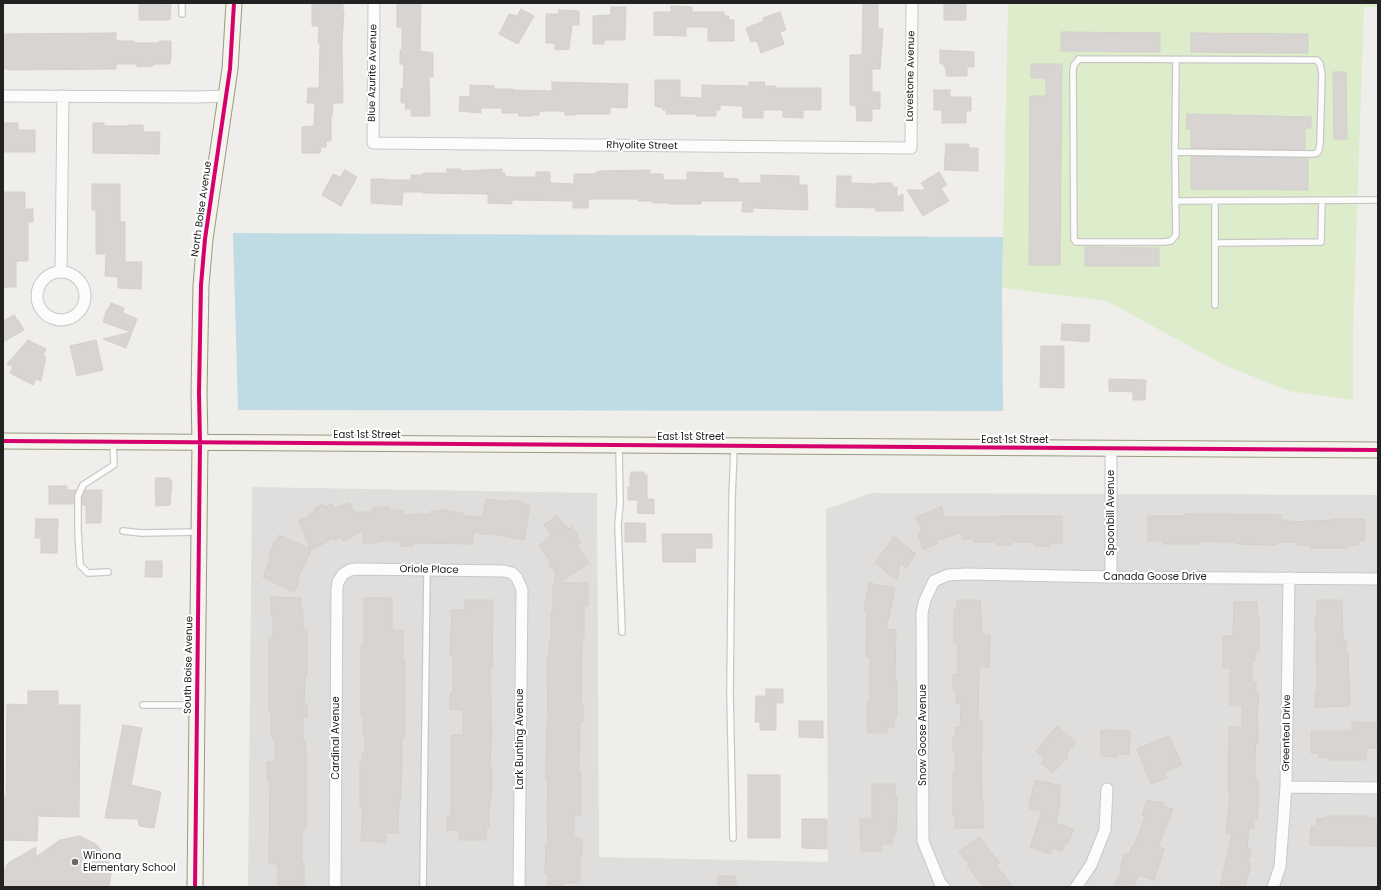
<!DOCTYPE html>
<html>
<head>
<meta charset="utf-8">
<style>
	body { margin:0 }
	#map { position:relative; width:1381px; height:890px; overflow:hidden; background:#f0eeeb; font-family:Poppins,sans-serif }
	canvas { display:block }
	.frame { position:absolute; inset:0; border:4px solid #222; pointer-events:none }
</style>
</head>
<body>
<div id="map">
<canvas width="1381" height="890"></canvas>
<div class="frame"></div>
</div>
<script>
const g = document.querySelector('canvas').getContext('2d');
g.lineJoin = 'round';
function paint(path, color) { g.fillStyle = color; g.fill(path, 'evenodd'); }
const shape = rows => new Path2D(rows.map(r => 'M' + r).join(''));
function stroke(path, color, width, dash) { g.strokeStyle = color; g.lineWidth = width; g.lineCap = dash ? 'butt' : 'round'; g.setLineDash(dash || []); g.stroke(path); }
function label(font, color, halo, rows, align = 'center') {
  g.font = font + ' Poppins,sans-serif'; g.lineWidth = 4; g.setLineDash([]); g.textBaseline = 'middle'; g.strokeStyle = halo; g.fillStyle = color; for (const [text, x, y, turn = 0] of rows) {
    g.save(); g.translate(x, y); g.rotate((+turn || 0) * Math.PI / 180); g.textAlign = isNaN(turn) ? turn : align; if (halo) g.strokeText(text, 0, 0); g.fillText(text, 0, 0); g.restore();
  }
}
paint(shape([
	[252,487,597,493,599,857,828,862,826,509,872,493,1378,495,1378,887,248,887]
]), '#dfdedc');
paint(shape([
	[1008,3,1378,3,1378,7,1364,7,1353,332,1353,400,1289,391,1224,365,1107,301,1002,288]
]), '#ddeccb');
paint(shape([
	[233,233,1003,237,1002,288,1003,411,238,410]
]), '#bfdbe3');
const building = shape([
	[139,3,163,3,163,5,171,5,170,20,139,20,139,3],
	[312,3,343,3,343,12,344,12,342,43,343,103,333,103,332,116,331,116,331,141,326,141,326,147,321,147,320,153,302,153,302,127,314,126,315,103,307,103,308,88,319,88,320,43,318,43,319,26,312,26,312,3],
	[397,3,421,3,420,51,433,53,433,77,429,77,430,116,411,116,411,109,405,109,406,103,401,103,401,89,403,89,404,64,400,64,400,50,402,50,402,27,397,27,397,3],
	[863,3,878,3,878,29,883,29,880,69,872,69,872,92,880,92,880,109,872,109,872,121,857,121,856,106,850,105,850,55,862,55,863,3],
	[944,3,966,3,966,20,944,20,944,3],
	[671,6,691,7,692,8,692,12,724,12,724,16,729,16,729,20,734,20,734,41,708,41,708,27,686,27,686,36,654,35,654,12,671,12,671,6],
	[611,7,626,7,625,40,604,40,604,44,593,44,593,16,611,15,611,7],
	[521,9,534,16,518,44,499,34,509,14,517,16,521,9],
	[559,10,579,11,579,25,572,25,569,49,555,50,555,43,546,43,546,14,559,14,559,10],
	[780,12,786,30,780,32,784,44,761,53,757,41,751,42,746,28,764,21,763,18,780,12],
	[1061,32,1160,33,1160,52,1061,51,1061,32],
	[116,33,116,41,134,41,134,43,159,43,159,41,171,41,171,59,170,59,170,64,153,64,153,66,137,67,137,64,116,64,116,69,8,70,8,69,3,69,3,34,116,33],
	[1191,33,1308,34,1308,53,1191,52,1191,33],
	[940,50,974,52,974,67,967,67,967,76,946,76,946,68,944,68,944,64,940,64,940,50],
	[1031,64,1062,64,1060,265,1029,265,1030,96,1046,96,1046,78,1031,78,1031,64],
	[1333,72,1346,72,1347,139,1334,139,1333,72],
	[655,80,680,80,680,97,702,98,702,85,749,86,749,82,765,82,764,86,775,86,775,88,821,88,821,110,803,110,803,118,783,117,783,110,763,110,763,118,743,118,743,106,720,105,720,110,716,110,716,116,696,116,696,114,666,114,666,110,663,110,663,108,655,106,655,80],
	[552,82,628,84,627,108,610,107,610,114,576,114,576,115,565,115,565,111,539,111,539,115,533,115,533,116,519,116,519,113,502,113,502,108,481,108,481,113,459,111,460,96,470,97,470,85,494,86,494,89,513,89,513,90,552,91,552,82],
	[934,90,950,90,950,97,971,97,971,111,966,111,966,123,942,123,942,110,934,110,934,90],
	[1187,114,1311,117,1311,128,1305,128,1305,150,1191,148,1191,129,1186,129,1187,114],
	[4,123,18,123,18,130,35,130,35,152,4,152,4,123],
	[93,123,104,123,104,126,129,126,129,125,143,125,143,132,160,132,159,154,93,153,93,123],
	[946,144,969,144,969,148,978,148,978,171,944,170,946,144],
	[1191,156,1308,158,1308,190,1191,189,1191,156],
	[447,169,461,169,461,171,502,169,502,173,505,173,505,176,511,177,536,177,536,172,550,172,550,183,574,184,574,174,596,174,596,172,599,172,599,171,650,170,650,174,663,174,663,180,687,180,687,172,723,173,723,178,738,179,738,183,761,183,761,175,799,176,799,185,807,185,808,210,753,208,753,212,742,212,743,201,701,201,701,204,669,204,669,203,653,203,653,201,638,201,638,199,589,199,588,208,573,208,573,201,512,200,512,204,488,203,488,195,487,194,423,193,423,192,403,192,402,205,371,203,371,179,385,179,385,180,411,180,411,175,423,175,423,173,447,173,447,169],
	[345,170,357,177,341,206,322,195,333,174,340,177,345,170],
	[939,172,947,185,941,188,949,201,923,216,907,190,926,190,921,183,939,172],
	[837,176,851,176,851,183,876,184,876,183,892,183,892,187,897,187,897,197,903,194,903,211,875,211,876,210,876,208,836,207,837,176],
	[92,184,120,184,120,222,125,222,125,262,142,262,141,289,118,288,118,277,105,276,106,254,96,254,96,210,92,210,92,184],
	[3,192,25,192,25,209,33,209,33,222,28,222,28,261,16,261,16,287,3,287,3,192],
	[1085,247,1159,248,1159,266,1085,266,1085,247],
	[111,303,124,308,123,313,137,319,126,348,103,339,131,332,103,322,107,309,109,309,111,303],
	[14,315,17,320,18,320,24,330,3,342,3,321,14,315],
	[1062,324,1090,325,1089,342,1061,340,1062,324],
	[28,340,46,349,43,356,46,357,41,381,36,379,33,385,10,373,13,367,7,364,28,340],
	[96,340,103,370,77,376,70,346,96,340],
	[1041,346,1064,346,1064,388,1040,387,1041,346],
	[1109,379,1146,380,1145,400,1133,400,1133,392,1109,391,1109,379],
	[631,472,644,472,644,475,647,475,647,499,654,499,654,514,637,513,638,500,628,500,628,487,630,487,630,475,631,475,631,472],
	[156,478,170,478,170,481,172,481,170,505,156,506,155,481,156,481,156,478],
	[49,486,67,486,67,490,76,490,74,496,74,504,49,504,49,486],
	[86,490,102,490,101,523,86,523,86,505,82,505,82,497,86,490],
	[486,499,508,502,508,500,523,502,523,504,530,506,524,540,490,533,490,535,473,532,473,544,414,543,414,546,400,546,400,541,377,541,377,543,363,543,363,531,343,541,341,537,335,540,334,538,311,550,297,581,299,582,294,592,263,577,271,557,269,556,274,542,276,543,279,535,310,549,299,520,310,516,309,514,315,512,314,509,323,504,324,507,332,504,334,508,350,503,354,512,373,512,373,508,376,507,390,507,390,510,404,511,404,515,431,514,431,511,448,510,448,512,454,511,455,513,463,513,463,516,483,517,486,499],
	[941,507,945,517,998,517,998,516,1062,516,1062,543,1050,543,1050,546,1034,546,1034,542,1011,542,1011,545,997,545,997,542,974,542,974,539,962,539,962,532,936,541,937,544,923,549,918,534,922,533,916,517,941,507],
	[1185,514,1281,515,1281,520,1290,520,1290,522,1334,520,1334,519,1365,519,1365,541,1358,541,1358,545,1348,545,1348,548,1310,548,1310,545,1298,545,1298,542,1277,542,1277,545,1236,544,1236,542,1200,541,1200,544,1163,544,1163,541,1148,541,1148,516,1185,516,1185,514],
	[557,516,564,525,569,529,572,527,578,535,576,537,581,543,577,546,589,563,559,583,588,583,588,606,584,606,584,637,582,637,581,705,583,705,583,721,580,722,579,767,579,773,581,773,581,815,574,815,574,837,582,839,582,855,580,855,580,882,563,883,563,886,548,886,548,873,545,873,546,844,548,844,547,811,548,780,546,780,546,767,547,722,548,722,547,660,548,660,548,655,549,655,549,642,551,642,551,611,553,611,553,585,555,585,555,571,549,564,551,562,539,546,552,535,544,525,557,516],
	[36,519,58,519,57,553,41,553,41,538,35,538,36,519],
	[625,523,645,523,646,542,625,542,625,523],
	[662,534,712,534,712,548,695,548,696,562,663,562,662,534],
	[894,537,916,554,906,568,900,563,897,580,875,563,894,537],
	[146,561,162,561,162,577,145,577,146,561],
	[869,583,895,588,886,629,896,630,895,680,897,680,897,717,894,717,894,727,887,727,887,733,867,733,867,702,870,702,870,657,866,657,867,612,864,611,869,583],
	[271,597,301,598,301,610,303,610,303,629,307,629,307,674,305,674,304,705,307,705,307,717,303,718,303,740,305,740,306,755,306,830,302,830,302,860,304,865,304,887,278,887,278,864,269,864,270,780,267,780,267,762,275,762,275,739,272,739,272,736,271,736,271,712,269,712,269,637,273,637,273,614,271,614,271,597],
	[364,598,392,598,392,630,403,630,403,662,405,662,405,737,402,737,401,800,399,800,398,833,386,833,386,842,361,841,363,807,360,807,360,763,362,763,362,754,365,754,365,734,363,734,363,714,361,714,361,646,363,646,364,642,364,598],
	[465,600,493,600,492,669,490,669,490,694,491,694,491,725,492,725,490,768,492,768,491,801,490,801,489,810,489,828,486,828,486,840,459,840,459,830,447,830,447,816,451,816,451,735,463,735,463,710,450,709,450,694,453,694,453,655,450,655,452,610,465,610,465,600],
	[957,600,980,600,982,635,990,635,989,667,979,667,978,720,982,720,982,751,981,751,982,801,983,801,983,828,955,828,955,816,953,816,953,771,955,771,955,751,953,751,953,737,956,737,955,727,960,727,961,703,956,703,956,690,953,690,953,674,958,674,958,643,954,643,954,610,957,610,957,600],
	[1317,600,1342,600,1343,640,1346,640,1346,652,1348,652,1350,706,1315,707,1315,691,1317,691,1317,666,1316,666,1317,632,1315,632,1315,616,1317,616,1317,600],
	[1234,602,1257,602,1257,615,1259,615,1259,652,1255,652,1255,661,1252,661,1252,682,1256,682,1256,692,1259,692,1258,706,1257,706,1258,743,1256,743,1255,755,1255,778,1258,778,1258,804,1257,819,1254,819,1254,828,1249,828,1247,849,1251,850,1248,862,1251,863,1245,887,1220,887,1232,834,1226,833,1230,793,1228,793,1229,727,1242,727,1242,706,1230,705,1230,668,1223,668,1223,636,1233,636,1234,602],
	[766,689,783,689,783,703,776,703,776,730,760,730,760,722,755,722,756,696,766,696,766,689],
	[28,691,58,691,58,705,80,705,79,817,34,816,38,818,37,841,3,840,3,797,6,797,7,704,28,705,28,691],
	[799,721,823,721,823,738,799,737,799,721],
	[1352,722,1378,723,1378,747,1366,749,1366,760,1329,760,1329,758,1319,757,1319,753,1311,753,1311,731,1352,731,1352,722],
	[123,725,142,728,131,785,161,792,154,828,139,826,138,819,105,818,123,725],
	[1057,726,1076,743,1066,754,1068,756,1053,773,1041,763,1045,759,1036,751,1057,726],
	[1101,730,1130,731,1129,754,1117,754,1117,757,1101,756,1101,730],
	[1169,736,1182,765,1164,772,1167,778,1151,784,1137,749,1169,736],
	[748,775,780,775,780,838,748,838,748,775],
	[1035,780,1061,786,1059,798,1061,798,1056,823,1074,829,1068,843,1065,842,1062,851,1052,848,1050,854,1030,847,1042,811,1029,808,1035,780],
	[872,784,895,784,895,796,897,796,896,835,892,835,892,844,882,844,882,851,861,851,860,819,872,819,872,784],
	[1147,800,1164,803,1163,806,1173,809,1158,847,1164,849,1154,880,1138,875,1133,887,1114,887,1122,868,1120,868,1125,853,1129,855,1132,846,1134,846,1145,817,1142,815,1147,800],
	[1326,816,1367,816,1367,818,1378,819,1378,846,1310,845,1311,826,1317,826,1317,818,1326,818,1326,816],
	[802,819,827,819,827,849,802,848,802,819],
	[80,836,96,844,106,856,109,862,111,874,109,887,3,887,3,883,5,879,3,873,8,863,36,847,36,857,60,840,80,836],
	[979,837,1000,863,996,865,1013,887,984,887,967,866,969,864,959,852,979,837],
	[718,876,736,876,736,887,718,887,718,876]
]);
paint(building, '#d7d4d2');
stroke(building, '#d3d0cc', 1);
const lane = shape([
	[182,14,182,3],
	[1079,59,1317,60,1320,64,1322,74,1320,143,1319,150,1317,153,1313,154,1175,152,1176,235,1171,241,1164,242,1076,242,1074,239,1073,70,1074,65,1079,59],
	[1175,152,1176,60],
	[1175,201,1378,200],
	[1215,201,1215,243,1321,242,1322,201],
	[1215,243,1215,305],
	[619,447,620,503,618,525,622,632],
	[123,531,142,533,198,532],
	[108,572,88,573,80,565,78,531,78,496,83,485,114,465,113,442],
	[143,705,197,705],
	[733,838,730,693,732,499,734,448],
	[423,887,427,570]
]);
const street = shape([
	[374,3,373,143,911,148,912,3],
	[3,96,197,97,226,96],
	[61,272,63,96],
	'37 296a24 24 0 1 1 48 0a24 24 0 1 1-48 0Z',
	[1111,448,1111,577],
	[1286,787,1378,788],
	[335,887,337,589,338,582,343,574,350,570,356,569,504,571,512,573,517,578,522,590,519,887],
	[944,887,940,883,923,841,922,613,925,600,934,581,948,575,966,574,1111,577,1378,579],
	[1076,887,1091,865,1105,830,1107,789],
	[1273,887,1280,867,1286,787,1289,578]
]);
const secondary = shape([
	[3,441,1378,450],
	[195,887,200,443,199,393,201,285,205,239,230,69,234,3]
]);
stroke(lane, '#c9c8c7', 8);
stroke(street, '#c9c8c7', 13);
stroke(secondary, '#999a82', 17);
stroke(lane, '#fdfcfc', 5.5);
stroke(street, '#fdfcfc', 11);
stroke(secondary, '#f4f4ed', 15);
stroke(shape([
	[3,441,1378,450],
	[195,887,200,443,199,393,201,285,205,239,230,69,234,3]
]), '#d6006c', 4);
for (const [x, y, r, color] of [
	[75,862,4,"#6a6968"]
]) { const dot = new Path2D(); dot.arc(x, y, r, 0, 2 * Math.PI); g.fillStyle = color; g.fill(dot); stroke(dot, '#fff', 1.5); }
label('10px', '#222', '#fff', [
	["Blue Azurite Avenue",373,73,-89],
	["Lavestone Avenue",911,76,-89],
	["Rhyolite Street",642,146,1],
	["North Boise Avenue",202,209,-82],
	["East 1st Street",367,435],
	["East 1st Street",691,437],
	["East 1st Street",1015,440],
	["Spoonbill Avenue",1111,513,-90],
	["Oriole Place",429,570,1],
	["Canada Goose Drive",1155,577],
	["South Boise Avenue",189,665,-89],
	["Greenteal Drive",1287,733,-89],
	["Snow Goose Avenue",923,735,-90],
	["Cardinal Avenue",336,738,-90],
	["Lark Bunting Avenue",520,739,-90]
]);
label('10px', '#222', '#fff', [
	["Winona",83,856],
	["Elementary School",83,868]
], 'left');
</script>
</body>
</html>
